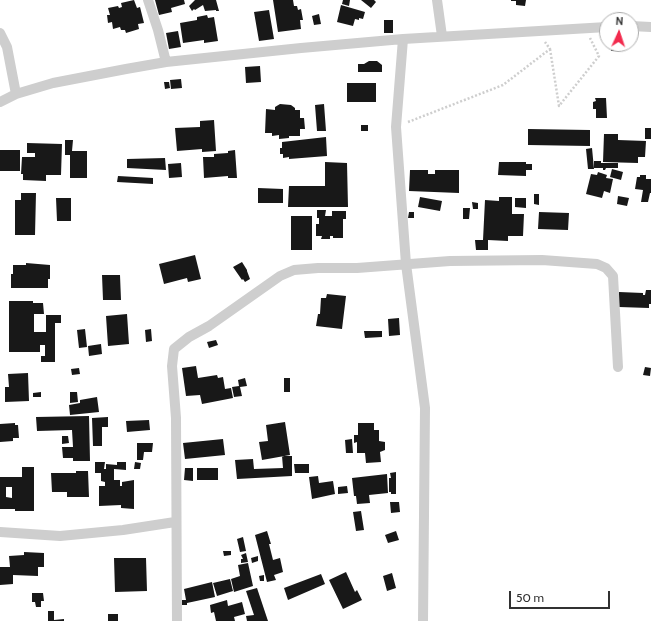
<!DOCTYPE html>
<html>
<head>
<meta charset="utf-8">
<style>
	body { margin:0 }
	#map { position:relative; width:651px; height:621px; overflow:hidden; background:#fff; font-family:Cabin,sans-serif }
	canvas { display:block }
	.north { position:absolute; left:599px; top:12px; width:40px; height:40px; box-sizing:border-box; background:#fff; border:1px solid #adadad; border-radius:50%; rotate:3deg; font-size:11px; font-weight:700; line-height:16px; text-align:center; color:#313131 }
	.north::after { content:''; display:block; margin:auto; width:14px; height:18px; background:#f22a4d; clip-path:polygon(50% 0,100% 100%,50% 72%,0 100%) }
	.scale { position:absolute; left:509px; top:591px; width:101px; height:18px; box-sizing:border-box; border:2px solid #313131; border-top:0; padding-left:5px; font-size:12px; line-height:14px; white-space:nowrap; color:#313131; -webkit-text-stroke:3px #fff; paint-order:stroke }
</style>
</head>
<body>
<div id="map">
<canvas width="651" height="621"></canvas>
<div class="north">N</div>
<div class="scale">50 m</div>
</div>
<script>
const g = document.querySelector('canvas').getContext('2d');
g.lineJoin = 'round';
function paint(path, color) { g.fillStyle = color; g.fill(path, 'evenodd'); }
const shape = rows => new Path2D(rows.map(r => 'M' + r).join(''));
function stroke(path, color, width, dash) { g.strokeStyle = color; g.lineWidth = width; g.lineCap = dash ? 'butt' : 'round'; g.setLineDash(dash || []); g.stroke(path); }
paint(shape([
	[134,0,137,8,140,7,144,23,138,24,139,29,126,33,125,30,121,30,120,27,113,29,112,22,108,23,107,15,110,15,108,8,118,6,119,8,122,7,121,3],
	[155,0,184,0,185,4,171,8,172,12,159,15],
	[195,0,216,0,219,11,216,11,216,10,205,11,203,5,195,10,194,9,192,11,189,6],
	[273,0,293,0,294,6,297,6,298,10,301,9,303,20,300,20,301,29,278,32],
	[343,0,350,0,349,6,342,4],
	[361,0,374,0,376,2,371,8],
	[511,0,526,0,525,6,516,5,516,1,511,1],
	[341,5,365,12,363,19,359,18,359,20,355,19,353,26,337,22],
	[269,10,274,39,259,41,254,12],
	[319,14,321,24,314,25,312,16],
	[207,15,208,18,214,17,218,41,204,43,204,40,183,43,180,23,197,20,197,17],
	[384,20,393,20,393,33,384,33],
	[178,31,181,47,169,49,166,33],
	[611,44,625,44,626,50,611,51],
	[369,61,377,61,382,65,382,72,358,72,358,64,364,64],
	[260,66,261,82,246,83,245,67],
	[181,79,182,88,171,89,170,80],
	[164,82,169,82,170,88,165,89],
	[347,83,376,83,376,102,347,102],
	[595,98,606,98,607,118,596,118,596,109,593,109,593,102,596,101],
	[280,104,291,105,295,108,295,110,300,110,300,118,304,118,305,129,300,129,300,136,289,136,289,138,279,139,279,135,272,136,272,133,265,133,266,109,275,110,275,107],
	[324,104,326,131,317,131,315,105],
	[214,120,216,151,202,152,202,149,177,151,175,128,200,127,200,121],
	[361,125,368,125,368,131,361,131],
	[645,128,651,128,651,139,645,139],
	[528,129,590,130,590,146,528,145],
	[604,134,618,134,618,140,646,141,645,157,638,157,638,163,603,162],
	[326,137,327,156,289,159,289,157,283,158,283,154,280,154,280,148,282,148,282,142],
	[65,140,73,140,72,151,87,151,87,178,70,178,70,155,65,155],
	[27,143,62,144,61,175,46,175,46,181,23,180,23,174,21,174,22,157,35,157,35,153,27,153],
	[592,148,594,169,588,169,586,149],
	[0,150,20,150,20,171,0,171],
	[235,150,237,178,228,178,228,176,204,178,203,157,214,157,214,154,228,153,228,151],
	[165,158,166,170,127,168,127,159],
	[594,161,601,161,601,163,618,163,618,168,606,168,605,170,603,170,603,168,594,168],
	[325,162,347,163,348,207,288,207,289,186,334,186,325,186],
	[499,162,526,162,526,164,532,164,532,170,526,170,526,176,498,175],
	[181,163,182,177,169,178,168,164],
	[612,169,623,172,621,180,610,177],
	[410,170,428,170,428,174,435,174,435,170,459,170,459,193,409,191],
	[598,172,607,175,606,178,613,179,610,193,604,191,602,198,586,194,591,174,597,175],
	[640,175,646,175,646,179,651,179,651,193,650,193,648,202,641,202,643,190,635,189,637,177,640,177],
	[118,176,153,178,153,184,117,182],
	[258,188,283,189,283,203,258,203],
	[21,193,36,193,35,235,15,235,15,200,21,200],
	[534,194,539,194,539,205,534,204],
	[618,196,629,198,627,206,617,204],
	[420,197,442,201,440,211,418,207],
	[499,197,512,197,512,214,524,214,523,236,508,236,508,241,488,240,488,250,476,250,475,240,483,240,485,200,499,201],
	[56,198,71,198,71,221,57,221],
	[515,198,526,198,526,208,515,207],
	[472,202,478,203,478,209,473,209],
	[463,208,470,208,469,219,463,219],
	[317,210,326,210,325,216,332,216,332,211,346,211,346,219,343,219,343,238,333,238,333,236,330,236,330,239,321,239,322,236,316,236,316,224,319,224,319,218,317,218],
	[409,212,414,212,414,218,408,218],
	[539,212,569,213,568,230,538,229],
	[291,216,312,216,312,250,291,250],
	[195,255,201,279,188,282,187,278,164,284,159,264],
	[242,262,247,270,247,271,250,279,245,282,243,279,242,280,233,267],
	[26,263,50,265,50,279,48,279,48,288,11,288,11,274,13,274,13,265,26,265],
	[102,275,120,275,121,300,103,300],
	[646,290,651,290,651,304,649,304,649,308,619,307,619,292,643,293,643,295,645,295],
	[327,294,346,296,342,329,316,326,318,314,320,314,321,298,326,298],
	[9,301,33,301,33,303,43,303,44,314,34,314,34,332,46,332,46,315,61,315,61,323,55,323,55,362,41,362,41,356,45,356,45,345,40,345,40,352,9,352],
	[127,314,129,344,108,346,106,316],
	[399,318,400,335,389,336,388,319],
	[85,329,87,347,79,348,77,330],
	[151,329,152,341,146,342,145,330],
	[364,331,382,331,382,337,365,338],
	[216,340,218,345,209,348,207,342],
	[101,344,102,354,89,356,88,346],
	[196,366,198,378,217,375,218,378,223,377,225,389,231,388,233,398,202,404,200,395,186,396,182,368],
	[645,367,651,368,650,376,643,375],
	[79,368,80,374,72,375,71,369],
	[28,373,29,401,5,402,5,387,9,387,8,374],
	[245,378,247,386,240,387,242,396,234,397,232,387,239,386,238,380],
	[284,378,290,378,290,392,284,392],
	[41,392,41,397,33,397,33,393],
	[70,392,77,392,78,402,70,403],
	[97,397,99,412,70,415,69,405,80,403,80,400],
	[89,416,90,461,73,461,73,458,63,458,62,447,73,447,72,430,37,431,36,417],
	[108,417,108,427,102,427,102,446,93,446,92,418],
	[149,420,150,430,127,432,126,421],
	[285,422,290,455,262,460,259,442,268,441,266,425],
	[15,423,15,425,18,425,19,438,13,438,13,441,0,442,0,424],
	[358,423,374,423,374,430,379,430,379,441,385,442,385,450,380,452,381,462,366,463,365,453,357,453,357,442,354,443,354,435,358,435],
	[62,436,68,436,69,443,62,444],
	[223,439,225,455,185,459,183,443],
	[352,439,353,453,346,453,345,440],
	[137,443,153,443,152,452,144,452,143,460,137,460],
	[282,456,292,456,292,476,237,479,235,460,253,459,254,469,283,468],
	[95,462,105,462,104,469,106,469,106,464,117,465,117,462,126,462,126,470,114,469,114,480,120,480,120,486,122,486,122,482,134,480,134,509,121,508,121,505,99,506,99,486,105,486,105,482,101,481,101,473,95,473],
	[135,462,141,463,140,469,134,469],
	[294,464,309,464,309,473,295,473],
	[22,467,34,467,34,511,15,511,15,509,0,509,0,477,22,477],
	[6,487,12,487,12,498,6,497],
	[185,468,193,468,193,481,184,480],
	[197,468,218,468,218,480,197,480],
	[76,471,88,471,89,497,67,497,67,492,52,492,51,473,76,473],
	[396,472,396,494,391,494,391,492,389,492,389,478,391,478,390,473],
	[387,474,388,493,369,495,370,503,357,504,356,496,354,496,352,478],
	[318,476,319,483,333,481,335,494,312,499,309,477],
	[347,486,348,493,338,494,338,487],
	[390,502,399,502,400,512,391,513],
	[361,511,364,530,356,531,353,512],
	[267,531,271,544,269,544,273,560,280,558,283,572,274,575,276,580,267,582,255,535],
	[396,531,399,540,388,543,385,535],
	[243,537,246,551,240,552,237,539],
	[223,551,231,551,231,555,224,556],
	[24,552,44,553,44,567,38,567,38,576,13,575,13,584,0,585,0,567,10,567,9,556,24,555],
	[246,553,248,562,241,563,241,559,243,559,241,555],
	[258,556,258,561,252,563,251,558],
	[114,558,146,558,147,591,115,592],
	[248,563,253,586,234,592,231,579,240,576,238,565],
	[346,572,355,592,357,590,362,600,343,609,329,580],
	[392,573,396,588,387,591,383,576],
	[321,574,325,584,288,600,284,588],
	[264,575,264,581,260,581,259,576],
	[230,579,233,591,217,596,213,583],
	[212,582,215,597,187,603,187,605,182,605,182,600,186,600,184,589],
	[257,588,268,621,247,621,246,616,254,615,246,591],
	[32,593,43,593,44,601,41,601,41,607,36,607,35,602,32,602],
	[227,600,228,606,242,602,245,614,234,617,235,621,216,621,214,612,211,613,210,605],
	[48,611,54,611,54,620,64,619,64,621,48,621],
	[108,614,118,614,118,621,108,621]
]), '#181818');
stroke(shape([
	[550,49,559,106,599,56,590,38],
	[408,122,503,85,550,49,545,42]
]), '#cecece', 2.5, [2, 2]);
stroke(shape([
	[148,0,158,30,166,62],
	[437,0,442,36],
	[631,26,651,27],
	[0,33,7,47,16,94],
	[403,39,396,127,406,264,425,408,423,621],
	[0,102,16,94,53,83,126,69,166,62,301,48,403,39,607,27],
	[0,532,60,536,123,530,175,522],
	[177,621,176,418,172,366,174,349,189,337,209,326,280,276,294,270,318,268,357,268,450,261,542,260,597,264,606,268,613,276,618,367]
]), '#cecece', 10);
</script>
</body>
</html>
